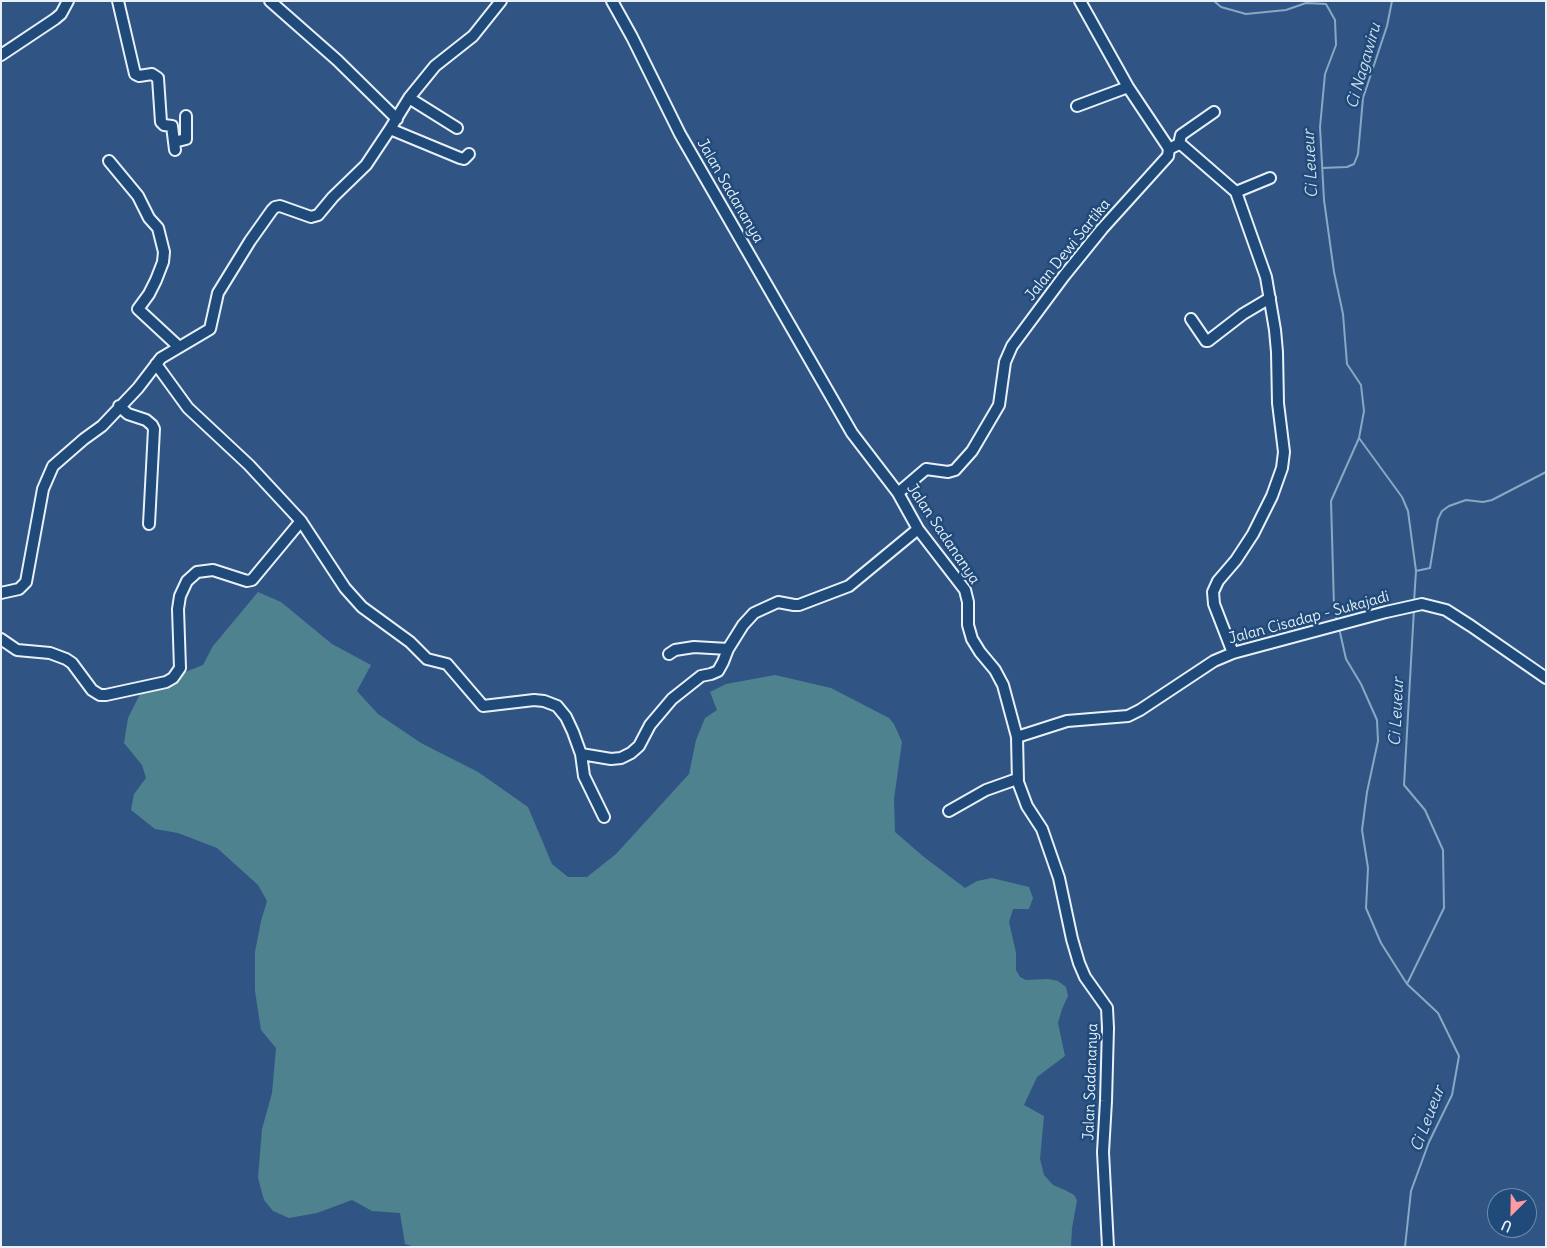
<!DOCTYPE html>
<html>
<head>
<meta charset="utf-8">
<style>
	body { margin:0 }
	#map { position:relative; width:1547px; height:1248px; overflow:hidden; background:#305585; font-family:Delius,sans-serif }
	canvas { display:block }
	.frame { position:absolute; inset:0; border:2px solid #e8f1f8; pointer-events:none }
	.north { position:absolute; left:1487px; top:1188px; width:50px; height:50px; box-sizing:border-box; background:#1f4a7a; border:1px solid #6f8dac; border-radius:50%; rotate:203deg; font-size:14px; font-weight:700; line-height:20px; text-align:center; color:#e8f1f8 }
	.north::after { content:''; display:block; margin:auto; width:18px; height:22px; background:#ff9aa2; clip-path:polygon(50% 0,100% 100%,50% 72%,0 100%) }
</style>
</head>
<body>
<div id="map">
<canvas width="1547" height="1248"></canvas>
<div class="frame"></div>
<div class="north">U</div>
</div>
<script>
const g = document.querySelector('canvas').getContext('2d');
g.lineJoin = 'round';
function paint(path, color) { g.fillStyle = color; g.fill(path, 'evenodd'); }
const shape = rows => new Path2D(rows.map(r => 'M' + r).join(''));
function stroke(path, color, width, dash) { g.strokeStyle = color; g.lineWidth = width; g.lineCap = dash ? 'butt' : 'round'; g.setLineDash(dash || []); g.stroke(path); }
function label(font, color, halo, rows, align = 'center') {
  g.font = font + ' Delius,sans-serif'; g.lineWidth = 5; g.setLineDash([]); g.textBaseline = 'middle'; g.strokeStyle = halo; g.fillStyle = color; for (const [text, x, y, turn = 0] of rows) {
    g.save(); g.translate(x, y); g.rotate((+turn || 0) * Math.PI / 180); g.textAlign = isNaN(turn) ? turn : align; if (halo) g.strokeText(text, 0, 0); g.fillText(text, 0, 0); g.restore();
  }
}
paint(shape([
	[258,592,281,602,332,644,371,665,357,691,378,714,421,743,478,772,528,807,552,864,568,877,587,877,616,854,689,774,696,740,705,718,717,710,710,692,726,684,775,675,831,688,889,718,894,724,902,742,894,799,895,832,924,857,965,888,977,881,992,878,1029,887,1033,898,1029,909,1013,909,1009,922,1016,953,1016,970,1020,977,1026,980,1048,979,1058,981,1066,987,1068,996,1062,1009,1058,1023,1065,1056,1037,1077,1024,1105,1044,1116,1040,1159,1044,1175,1053,1185,1065,1190,1074,1195,1077,1200,1072,1228,1071,1247,415,1247,405,1244,400,1213,372,1211,352,1200,317,1213,289,1218,273,1211,264,1200,258,1178,262,1129,272,1093,276,1048,261,1030,255,991,255,952,261,921,267,901,258,885,217,848,178,833,155,829,131,810,134,794,146,778,142,765,124,743,128,718,147,680,180,674,203,665,213,646]
]), '#4e828f');
stroke(shape([
	[1214,1,1221,7,1246,14,1286,10,1306,3,1326,4,1335,20,1336,45,1325,74,1320,127,1324,200,1334,272,1343,314,1347,364,1361,385,1364,411,1359,438,1331,501,1334,606,1337,621],
	[1322,168,1347,167,1354,164,1358,154,1363,98,1387,26,1392,1],
	[1359,438,1402,497,1408,511,1416,571,1414,602],
	[1416,571,1430,568,1438,519,1442,511,1449,506,1466,500,1483,502,1492,500,1546,472],
	[1339,628,1346,659,1361,684,1377,720,1378,741,1367,792,1362,830,1368,868,1366,908,1381,943,1407,984,1438,1013,1459,1056,1452,1095,1429,1142,1411,1191,1405,1247],
	[1407,984,1444,908,1443,850,1425,810,1404,785,1414,609]
]), '#86a9c4', 2);
const minor = shape([
	[118,1,135,74,139,76,152,74,158,78,161,122,164,125,172,126,175,150],
	[270,1,337,60,397,119],
	[612,1,632,37,680,134,852,433,898,493,918,529,965,590,968,602,968,625,972,639,980,652,995,670,1003,685,1017,737,1018,782,1027,806,1042,829,1059,878,1072,939,1079,963,1085,977,1107,1008,1108,1028,1106,1101,1103,1152,1108,1247],
	[1,55,55,19,61,14,68,1],
	[409,98,457,128],
	[1077,106,1128,87],
	[390,129,460,158,464,159,469,154],
	[174,142,186,139,186,116],
	[1179,144,1181,135,1214,112],
	[1169,149,1179,144,1183,146,1236,192,1266,277,1275,330,1277,352,1278,403,1284,452,1282,468,1272,496,1253,534,1236,560,1218,581,1213,592,1214,604,1233,653],
	[109,161,138,196,149,218,158,228,164,252,163,262,156,280,149,294,138,309,179,347],
	[1236,192,1270,178],
	[1191,319,1206,341,1208,341,1243,314,1270,298],
	[156,364,188,408,249,465,301,521,345,588,362,607,410,642,427,659,447,664,483,706,534,700,544,701,557,706,566,717,573,732,581,754,611,759,621,758,631,753,639,746,650,725,672,699,701,676,711,674,718,671,723,662,728,649,743,625,754,613,778,602,794,605,799,605,849,586,918,529],
	[119,406,128,414,146,420,152,425,154,429,149,524],
	[898,493,926,469,948,472,955,470,972,451,999,405,1005,362,1012,346,1064,276,1102,229,1168,156,1169,149,1166,144,1128,87,1080,1],
	[1,593,19,589,26,582,43,489,53,466,84,439,102,426,138,388,161,358,210,329,218,293,250,241,272,210,275,207,280,206,311,217,318,215,333,197,366,165,390,129,409,98,435,66,473,36,501,1],
	[1,639,17,650,50,653,66,659,72,663,92,690,100,695,106,695,166,682,173,678,180,668,178,609,180,596,187,581,197,572,213,570,247,581,252,580,301,521],
	[669,654,675,650,694,647,728,649],
	[1017,737,1067,721,1128,716,1140,710,1214,661,1233,653,1386,612,1422,604,1446,610,1471,626,1546,678],
	[581,754,584,776,604,817],
	[949,811,986,790,1017,779]
]);
stroke(minor, '#e8f1f8', 14);
stroke(minor, '#1f4a7a', 10);
label('15px', '#e8f1f8', '#1f4a7a', [
	["Jalan Sadananya",730,191,60],
	["Jalan Dewi Sartika",1068,250,-51],
	["Jalan Sadananya",943,534,56],
	["Jalan Cisadap - Sukajadi",1309,618,-15],
	["Jalan Sadananya",1091,1082,-88]
]);
label('italic 16px', '#cfdfeb', '#1f4a7a', [
	["Ci Nagawiru",1364,66,-74],
	["Ci Leueur",1311,164,-93],
	["Ci Leueur",1397,712,-87],
	["Ci Leueur",1428,1119,-69]
]);
</script>
</body>
</html>
